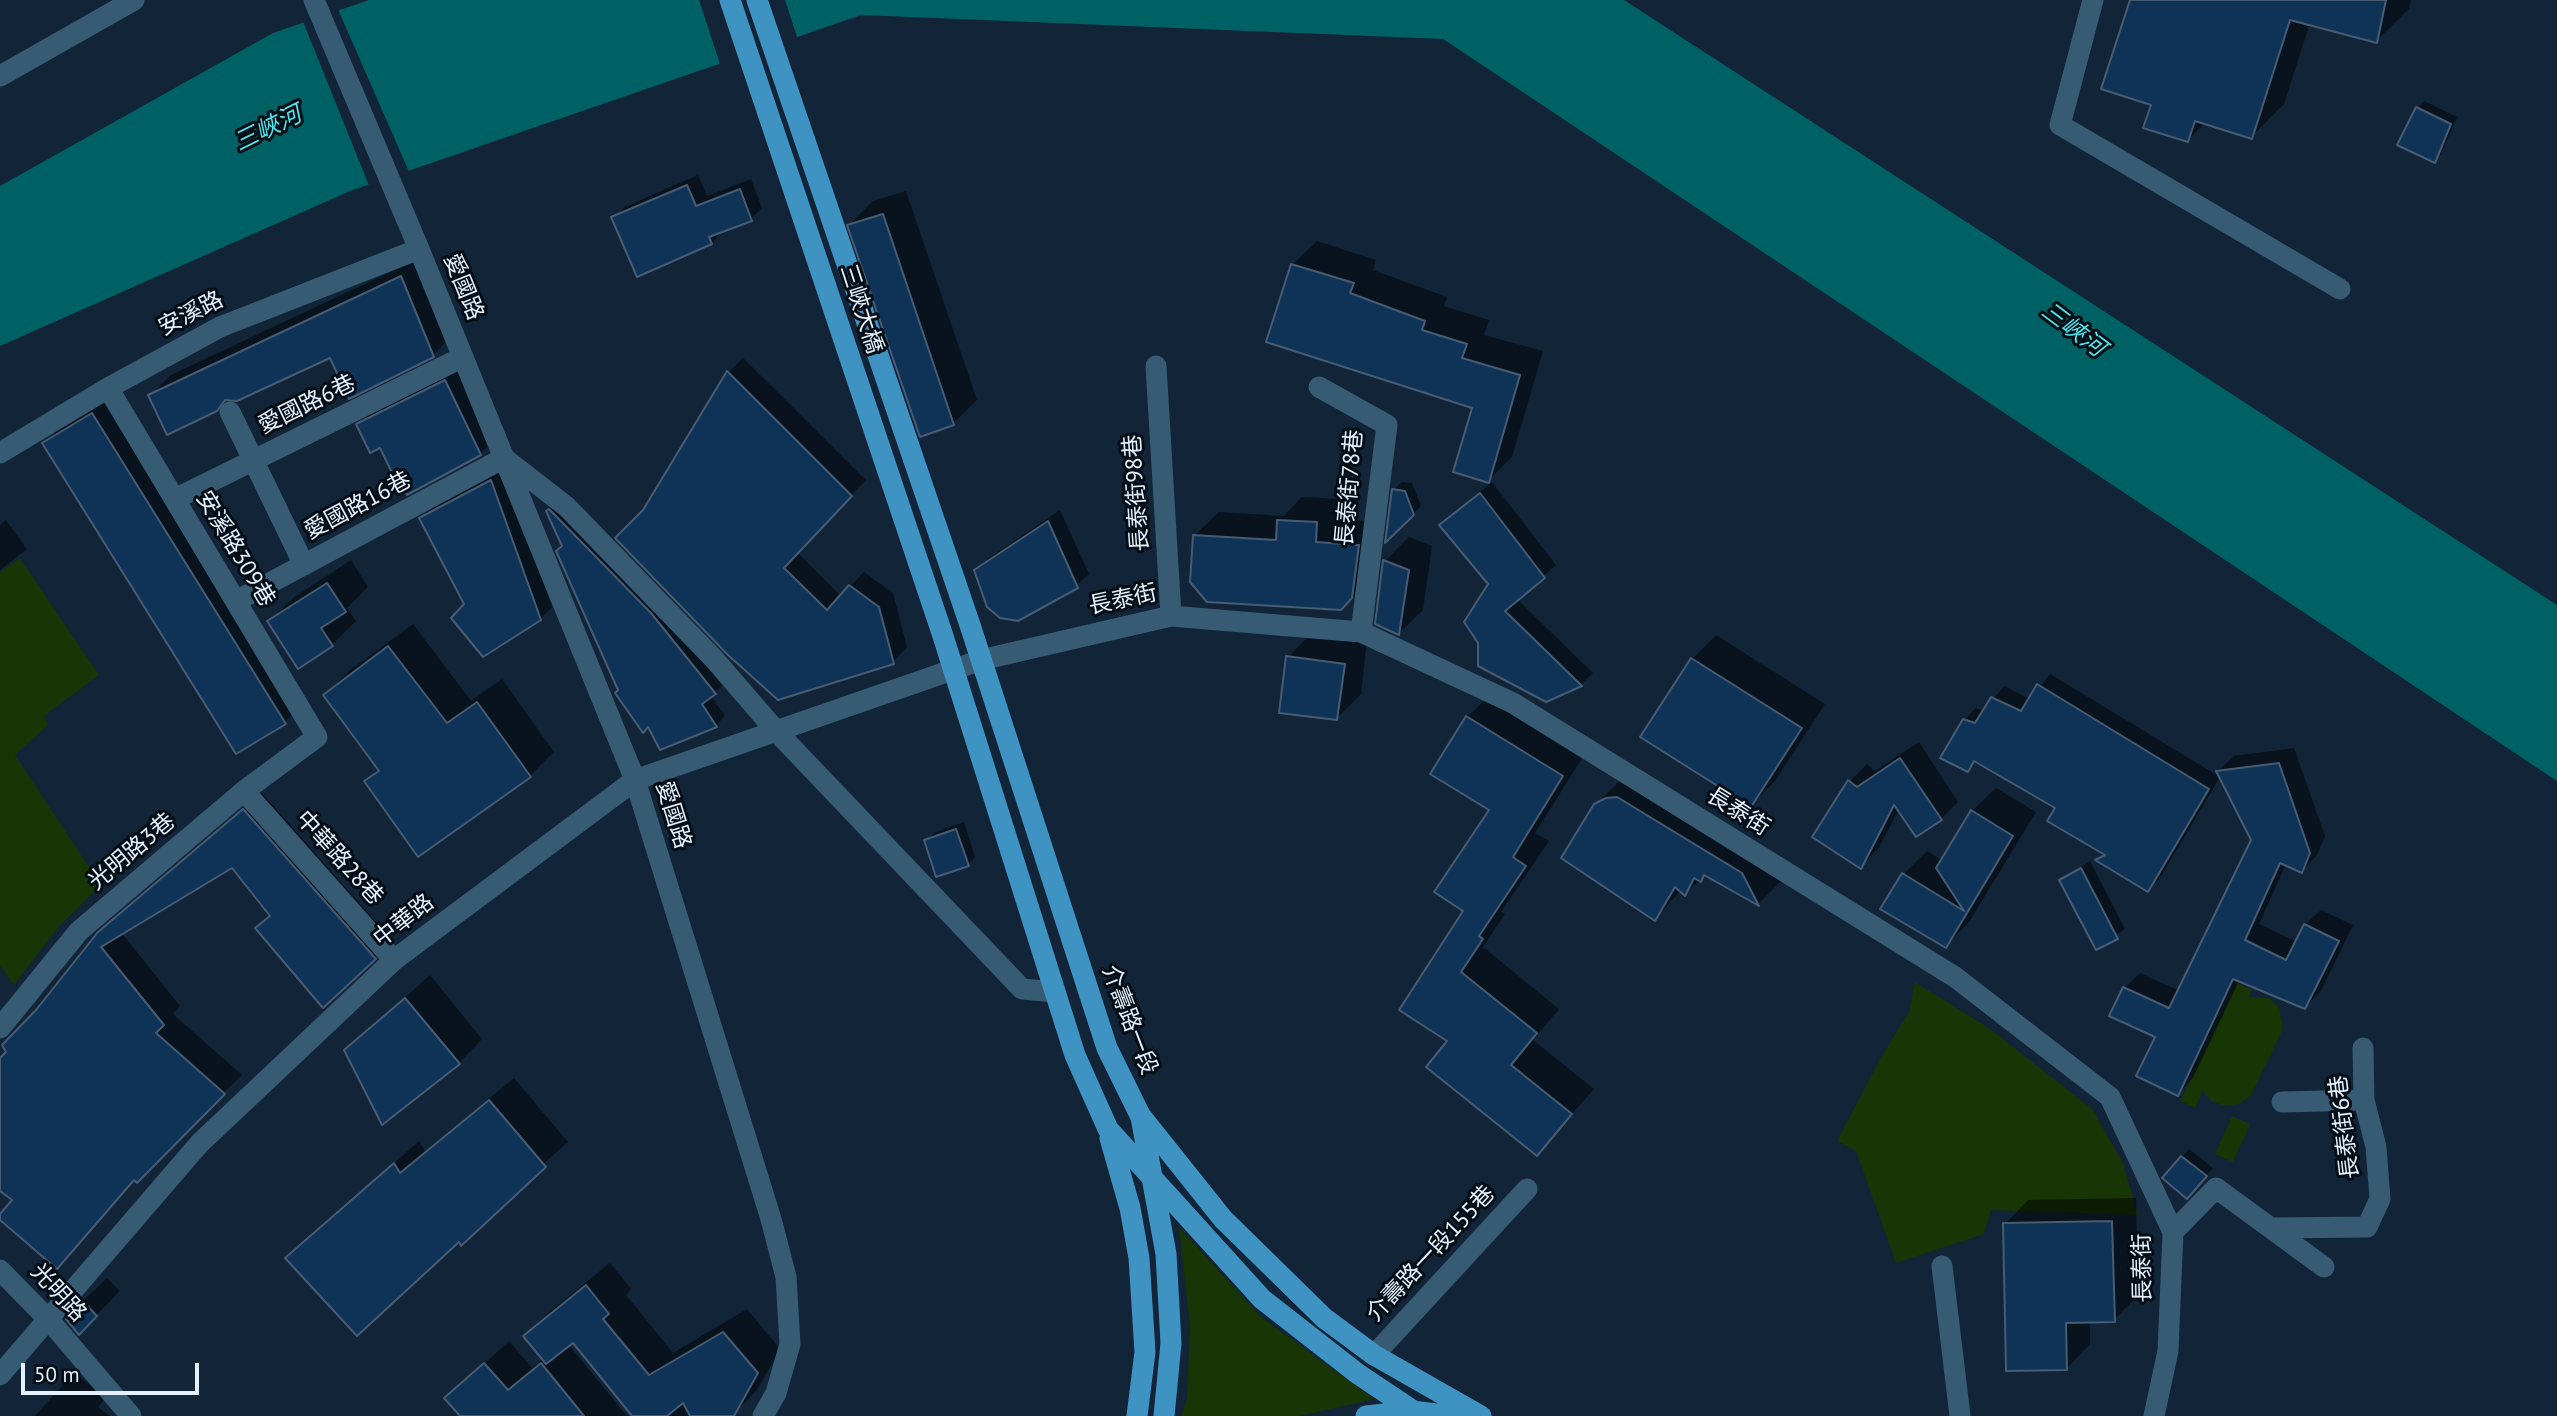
<!DOCTYPE html>
<html>
<head>
<meta charset="utf-8">
<style>
	body { margin:0 }
	#map { position:relative; width:2557px; height:1416px; overflow:hidden; background:#112438; font-family:"PT Sans",sans-serif }
	canvas { display:block }
	.scale { position:absolute; left:21px; top:1363px; width:178px; height:32px; box-sizing:border-box; border:4px solid #e4f0fe; border-top:0; padding-left:9px; font-size:21px; line-height:24px; white-space:nowrap; color:#e4f0fe; -webkit-text-stroke:5px #050d15; paint-order:stroke }
</style>
</head>
<body>
<div id="map">
<canvas width="2557" height="1416"></canvas>
<div class="scale">50 m</div>
</div>
<script>
const g = document.querySelector('canvas').getContext('2d');
g.lineJoin = 'round';
function paint(path, color) { g.fillStyle = color; g.fill(path, 'evenodd'); }
const shape = rows => new Path2D(rows.map(r => 'M' + r).join(''));
function stroke(path, color, width, dash) { g.strokeStyle = color; g.lineWidth = width; g.lineCap = dash ? 'butt' : 'round'; g.setLineDash(dash || []); g.stroke(path); }
function label(font, color, halo, rows, align = 'center') {
  g.font = font + ' "PT Sans","Noto Sans TC",sans-serif'; g.lineWidth = 6; g.setLineDash([]); g.textBaseline = 'middle'; g.strokeStyle = halo; g.fillStyle = color; for (const [text, x, y, turn = 0] of rows) {
    g.save(); g.translate(x, y); g.rotate((+turn || 0) * Math.PI / 180); g.textAlign = isNaN(turn) ? turn : align; if (halo) g.strokeText(text, 0, 0); g.fillText(text, 0, 0); g.restore();
  }
}
paint(shape([
	[20,558,99,675,44,716,48,725,15,755,101,885,59,926,14,985,0,966,0,572],
	[1915,982,1989,1028,2092,1109,2123,1163,2138,1215,1991,1210,1984,1234,1896,1263,1856,1151,1837,1141,1880,1059,1909,1012],
	[2237,983,2252,990,2249,997,2269,998,2279,1007,2283,1029,2251,1095,2240,1104,2225,1106,2211,1101,2203,1091,2195,1108,2180,1101],
	[2232,1116,2250,1124,2233,1162,2215,1154],
	[1179,1227,1261,1317,1374,1399,1300,1416,1181,1416,1187,1398,1190,1326]
]), '#183505');
paint(shape([
	[369,0,1624,0,2557,605,2557,781,1443,39,861,15,350,191,0,346,0,186,273,33]
]), '#006165');
paint(shape([
	[699,0,785,0,798,40,721,67],
	[337,7,410,174,370,188,302,19]
]), '#112438');
paint(shape([
	[2132,0,2411,0,2409,9,2376,41,2310,23,2284,104,2251,137,2206,122,2188,140,2153,104],
	[2424,101,2457,117,2441,154,2434,161,2418,108],
	[698,175,707,196,751,179,762,208,751,219,723,232,711,243,614,218,625,207],
	[906,191,977,400,953,424,849,225,873,201],
	[1317,241,1376,260,1373,270,1447,297,1444,306,1489,320,1484,335,1543,351,1512,457,1488,481,1474,406,1268,341,1293,264],
	[422,257,454,334,433,355,331,355,227,398,216,410,150,396,171,375],
	[743,358,866,480,797,552,841,596,864,572,893,593,907,647,893,662,645,511,728,373],
	[458,370,492,442,480,454,380,446,358,425,370,413],
	[104,403,296,711,285,722,45,443,56,432],
	[503,469,552,607,540,619,421,518,433,506],
	[1402,482,1412,483,1421,506,1388,539,1394,489],
	[1492,482,1556,565,1517,599,1593,673,1581,684,1546,700,1490,583,1442,525],
	[1302,497,1340,499,1339,519,1382,522,1365,584,1341,609,1195,535,1219,512,1284,516],
	[559,501,724,684,711,696,725,716,716,725,661,747,649,725,620,690,548,511],
	[1060,510,1089,574,1076,586,976,570,989,558],
	[6,520,27,549,0,570,0,525],
	[1409,537,1432,546,1423,610,1399,633,1377,623,1385,561],
	[351,560,368,587,347,608,356,621,332,645,269,621,293,598],
	[413,624,471,701,502,679,554,752,530,776,367,781,380,768,325,695,349,671],
	[1312,633,1367,640,1361,694,1337,718,1288,657],
	[1716,635,1825,704,1775,781,1751,805,1643,736,1692,659],
	[2050,674,2220,777,2160,878,2148,890,2098,860,2105,853,2057,807,1977,761,1967,770,1964,720,1976,708,1984,711,2004,686,2030,699],
	[1491,694,1586,752,1535,833,1549,841,1501,912,1505,914,1483,947,1559,1009,1533,1040,1594,1089,1537,1154,1450,1041,1465,911,1492,810,1467,717],
	[1919,742,1958,802,1941,819,1899,809,1878,849,1861,866,1850,781,1867,764,1875,771],
	[2294,748,2325,836,2317,855,2302,871,2286,864,2259,924,2297,942,2305,925,2321,910,2353,925,2321,991,2305,1007,2240,979,2193,1078,2178,1094,2157,1037,2124,988,2140,973,2180,991,2253,840,2218,771,2234,756],
	[1620,780,1782,880,1759,903,1706,875,1685,893,1681,890,1655,919,1596,805],
	[1996,788,2036,812,1969,922,1946,946,1903,875,1927,851,1943,861,1972,811],
	[262,793,392,940,375,958,257,928,271,915,233,866,121,932,180,1006,173,1014,242,1075,135,1179,57,1267,0,1218,15,1200,0,1189,0,1061,99,934],
	[964,822,975,857,968,864,926,841,934,833],
	[2090,861,2125,929,2097,948,2061,881],
	[430,975,482,1039,459,1063,347,1050],
	[514,1078,568,1142,459,1239,288,1258,419,1141,425,1151],
	[2189,1149,2213,1168,2195,1189,2182,1157],
	[2136,1198,2138,1296,2114,1320,2090,1321,2090,1344,2067,1368,2005,1224,2028,1200],
	[610,1263,631,1289,626,1295,673,1353,747,1309,780,1349,757,1390,732,1416,634,1416,573,1341,569,1345,627,1416,463,1416,447,1398,509,1341,532,1368,544,1358,525,1336,549,1312],
	[107,1278,120,1291,79,1333,83,1301],
	[74,1373,106,1397,98,1407,110,1416,35,1416]
]), '#0007');
const building = shape([
	[2130,0,2386,0,2377,43,2290,20,2252,139,2195,121,2188,142,2143,128,2151,105,2101,89,2130,0],
	[2416,107,2451,124,2435,163,2397,145,2416,107],
	[687,185,696,206,740,189,752,221,709,237,712,244,637,277,611,217,687,185],
	[883,214,954,425,920,437,847,225,883,214],
	[1291,264,1354,283,1350,293,1425,321,1422,330,1467,344,1462,358,1520,375,1489,483,1453,472,1472,408,1266,342,1291,264],
	[401,276,434,357,349,399,330,358,237,401,225,400,217,411,167,435,148,395,401,276],
	[727,371,852,496,784,568,827,610,849,585,879,607,894,664,778,700,728,655,615,538,643,510,727,371],
	[445,380,481,455,407,495,405,491,402,493,380,448,370,453,356,424,445,380],
	[92,413,286,724,236,754,42,443,92,413],
	[491,480,541,620,483,657,451,618,464,604,419,518,491,480],
	[1392,489,1405,491,1414,515,1385,543,1392,489],
	[1480,493,1545,578,1505,611,1582,686,1546,702,1478,666,1478,643,1464,622,1488,584,1439,525,1480,493],
	[549,509,651,613,716,694,702,704,717,727,660,750,648,727,643,733,615,693,618,690,556,551,562,546,546,511,549,509],
	[1277,520,1317,522,1316,542,1359,545,1352,598,1341,610,1207,602,1190,582,1193,535,1276,540,1277,520],
	[1048,521,1078,588,1018,621,1000,618,987,607,974,570,1048,521],
	[1383,560,1409,570,1399,635,1375,624,1383,560],
	[327,583,346,612,321,628,333,646,298,669,267,621,327,583],
	[388,646,447,723,477,702,531,777,418,857,364,781,379,771,323,695,388,646],
	[1286,656,1345,664,1337,720,1279,713,1286,656],
	[1691,658,1802,728,1751,807,1640,737,1691,658],
	[2037,684,2209,789,2148,892,2095,860,2105,855,2047,821,2055,808,1974,761,1968,772,1940,758,1963,719,1975,723,1991,697,2021,711,2037,684],
	[1466,716,1563,776,1513,857,1526,866,1479,936,1483,939,1461,972,1537,1033,1511,1065,1572,1114,1537,1156,1426,1067,1447,1041,1399,1010,1463,911,1434,892,1489,810,1430,774,1466,716],
	[1900,758,1942,820,1916,837,1894,805,1861,869,1812,837,1848,780,1857,787,1900,758],
	[2279,763,2310,853,2302,873,2280,863,2245,940,2286,960,2304,924,2339,941,2305,1009,2233,979,2178,1096,2136,1076,2155,1037,2109,1016,2123,987,2169,1008,2251,840,2216,771,2279,763],
	[1617,797,1742,873,1759,906,1704,875,1701,882,1694,878,1685,896,1675,887,1655,921,1561,858,1594,804,1606,798,1617,797],
	[243,809,376,959,323,1008,255,928,270,916,232,868,101,947,164,1025,156,1033,225,1094,137,1183,134,1180,57,1269,0,1220,0,1214,12,1200,0,1191,0,1058,6,1052,2,1045,36,1010,98,932,243,809],
	[1971,810,2013,836,1946,948,1880,909,1902,873,1964,911,1936,868,1971,810],
	[956,829,969,866,936,877,924,840,956,829],
	[2081,868,2118,939,2096,950,2059,880,2081,868],
	[405,998,460,1064,382,1125,344,1050,405,998],
	[489,1100,546,1167,461,1246,459,1242,357,1336,285,1258,394,1163,400,1173,489,1100],
	[2181,1156,2207,1176,2187,1199,2162,1178,2181,1156],
	[2112,1221,2115,1322,2066,1323,2067,1370,2006,1371,2003,1223,2112,1221],
	[586,1285,609,1314,603,1319,649,1375,723,1332,758,1373,734,1416,690,1416,683,1403,667,1416,632,1416,573,1343,546,1364,523,1336,586,1285],
	[82,1300,97,1316,79,1335,66,1319,82,1300],
	[484,1363,508,1390,541,1363,584,1416,460,1416,444,1398,484,1363]
]);
paint(building, '#0e3357');
stroke(building, '#475c73', 2);
stroke(shape([
	[314,0,419,249,635,780,771,1219,786,1277,790,1344,776,1393,763,1416],
	[2093,0,2060,125,2340,289],
	[0,76,134,0],
	[1156,366,1171,616],
	[1319,387,1387,425,1361,632],
	[230,412,304,565],
	[0,453,108,388,220,327,419,249],
	[175,499,463,357],
	[236,601,504,458,567,507,714,659,777,732,1022,989,1055,992],
	[244,791,394,960],
	[0,1028,79,931,244,791,317,737,108,388],
	[2282,1102,2364,1100],
	[2271,1228,2367,1227,2380,1199,2376,1147,2364,1100,2363,1048],
	[2173,1232,2216,1188,2324,1267],
	[1942,1266,1960,1416],
	[0,1270,49,1320,131,1416],
	[1374,1355,1527,1189],
	[0,1375,200,1143,394,960,635,780,981,660,1171,616,1361,632,1513,703,1955,977,2110,1097,2173,1232,2168,1351,2154,1416]
]), '#365b73', 21);
stroke(shape([
	[730,0,942,633,1075,1055,1108,1129,1262,1299,1358,1374,1421,1416],
	[757,0,970,625,1107,1048,1140,1115,1223,1219,1324,1318,1374,1355,1481,1416],
	[1141,1117,1166,1254,1171,1343,1164,1416],
	[1110,1138,1130,1208,1139,1258,1145,1352,1137,1416],
	[1366,1416,1412,1411,1452,1416]
]), '#3e93c3', 21);
label('23px', '#e4f0fe', '#050d15', [
	["愛國路",463,287,68],
	["三峽大橋",861,309,72],
	["安溪路",191,314,-27],
	["愛國路6巷",307,405,-26],
	["長泰街78巷",1350,488,-85],
	["長泰街98巷",1137,493,-94],
	["愛國路16巷",358,506,-28],
	["安溪路309巷",235,549,59],
	["長泰街",1123,600,-12],
	["長泰街",1738,812,32],
	["愛國路",673,815,73],
	["光明路3巷",132,852,-40],
	["中華路28巷",339,858,48],
	["中華路",404,921,-38],
	["介壽路一段",1129,1020,69],
	["長泰街6巷",2345,1127,-97],
	["介壽路一段155巷",1431,1254,-47],
	["長泰街",2143,1268,-91],
	["光明路",58,1293,47]
]);
label('italic 24px', '#4ce6ee', '#050d15', [
	["三峽河",268,129,-26],
	["三峽河",2073,330,37]
]);
</script>
</body>
</html>
